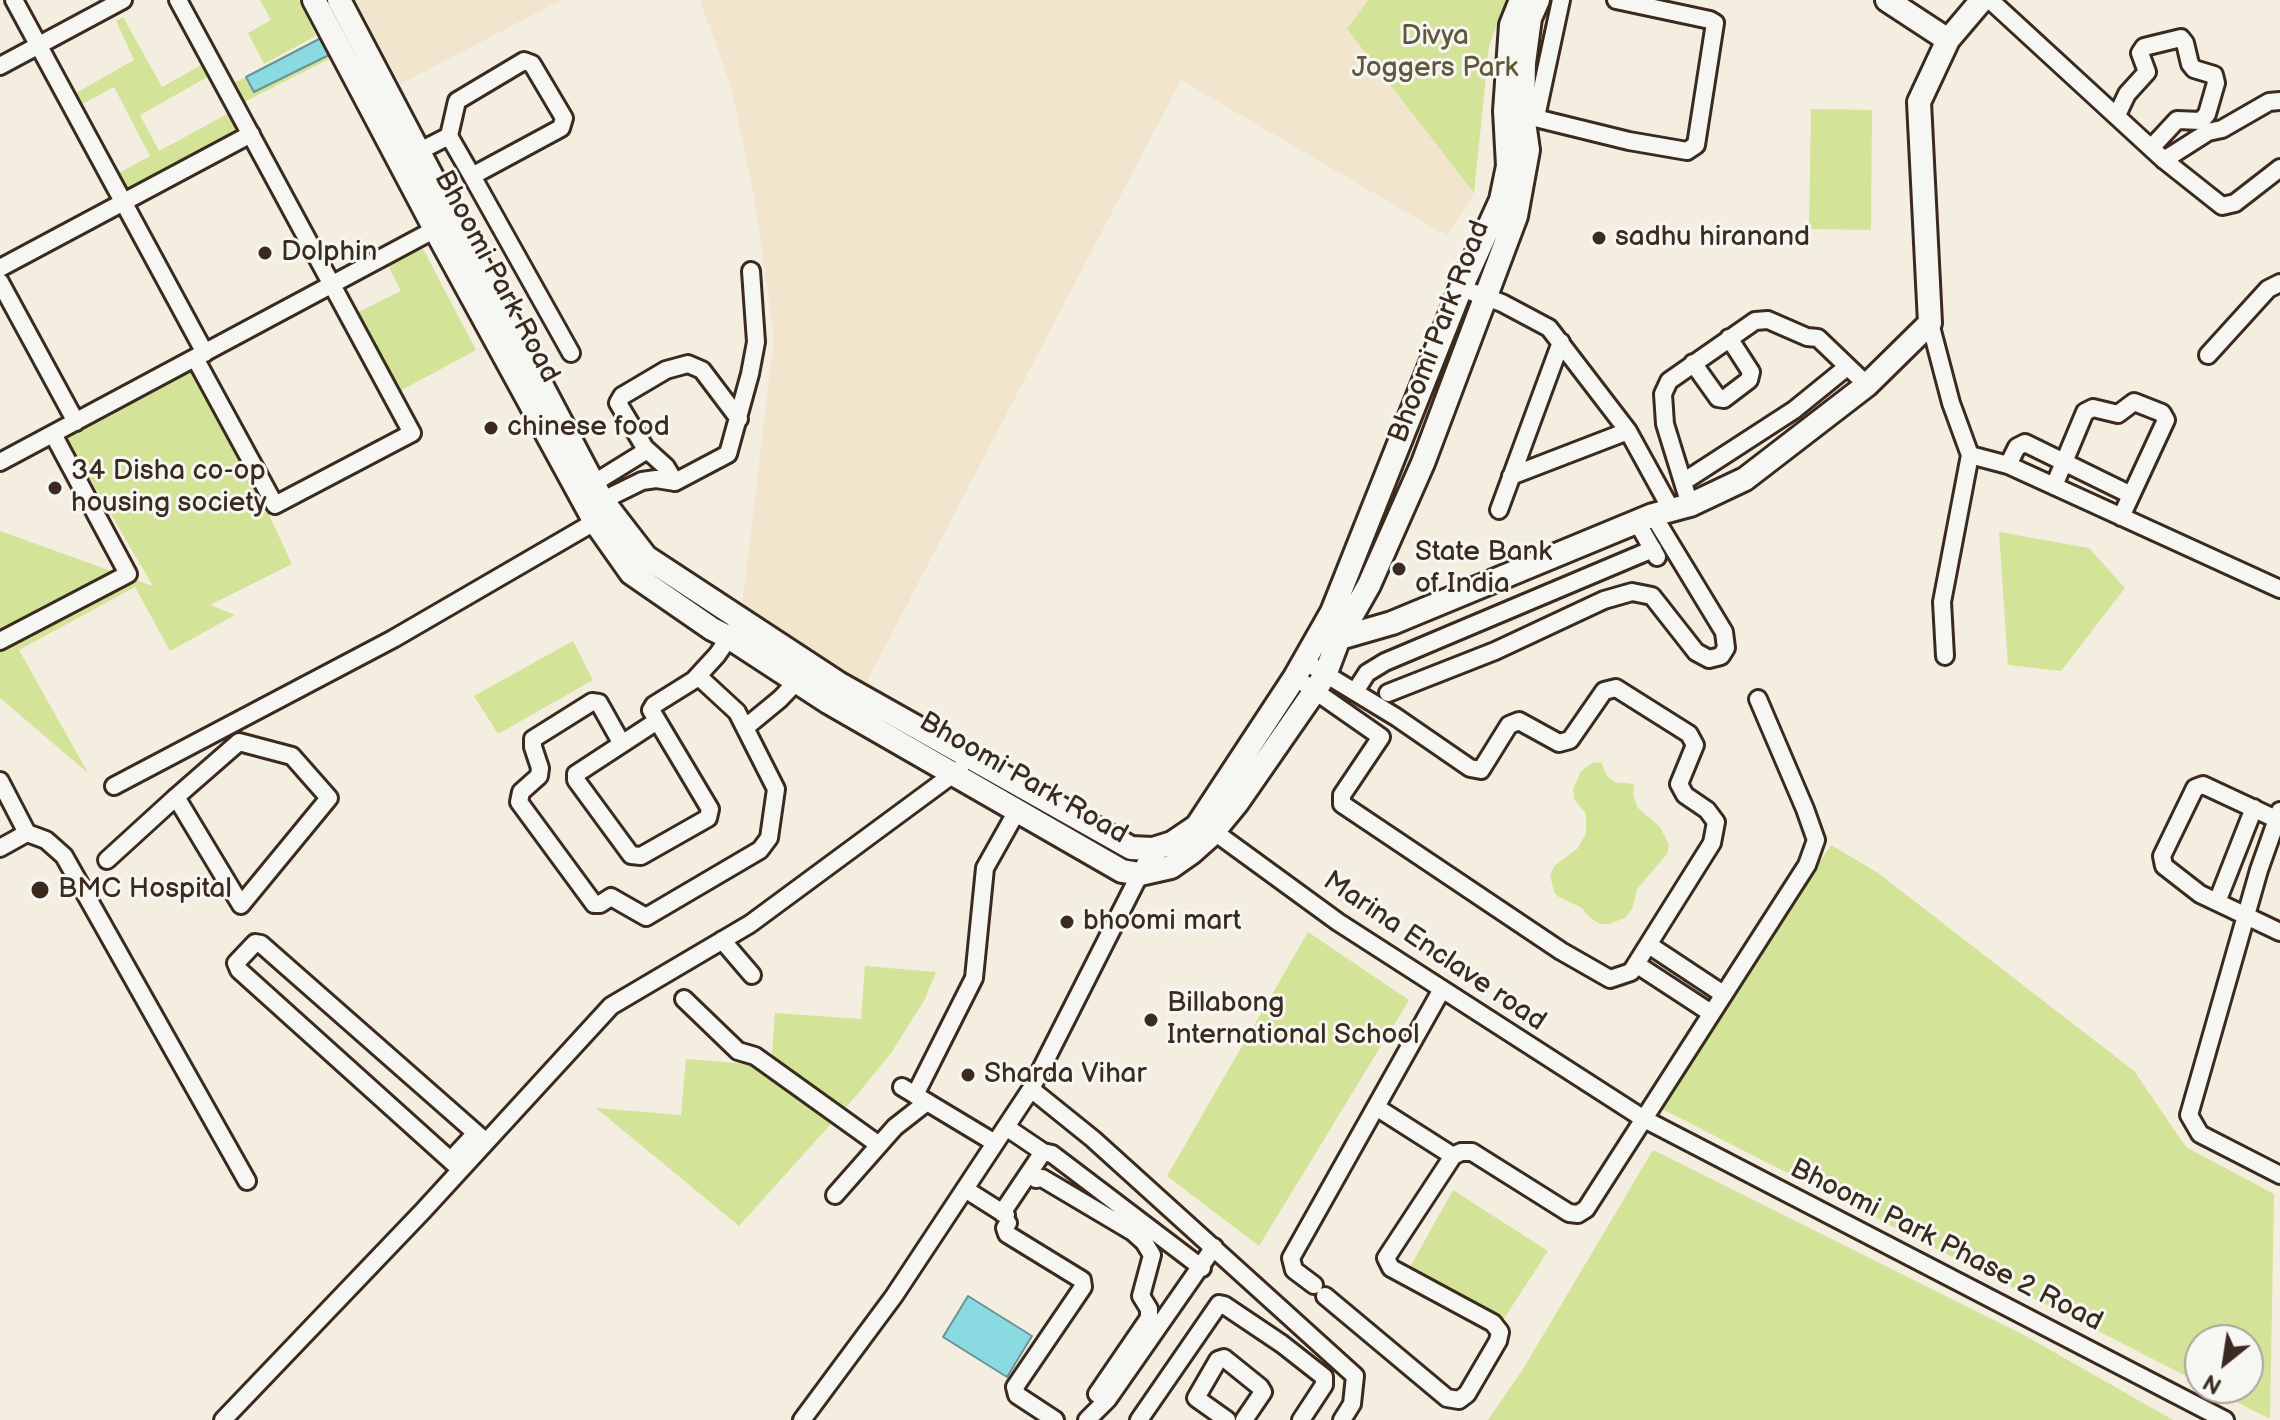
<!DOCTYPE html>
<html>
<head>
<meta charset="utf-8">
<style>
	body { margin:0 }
	#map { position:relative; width:2280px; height:1420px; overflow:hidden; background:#f4eee1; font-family:"Balsamiq Sans",sans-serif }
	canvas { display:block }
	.north { position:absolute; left:2184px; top:1324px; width:80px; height:80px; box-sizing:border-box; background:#f6f6f2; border:2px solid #aba49d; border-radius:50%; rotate:210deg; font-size:22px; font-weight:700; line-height:32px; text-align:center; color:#3b2a1e }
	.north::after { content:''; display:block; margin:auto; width:28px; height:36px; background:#3b2a1e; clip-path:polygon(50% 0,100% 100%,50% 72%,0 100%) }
</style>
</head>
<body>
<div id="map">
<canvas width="2280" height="1420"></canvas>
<div class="north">N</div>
</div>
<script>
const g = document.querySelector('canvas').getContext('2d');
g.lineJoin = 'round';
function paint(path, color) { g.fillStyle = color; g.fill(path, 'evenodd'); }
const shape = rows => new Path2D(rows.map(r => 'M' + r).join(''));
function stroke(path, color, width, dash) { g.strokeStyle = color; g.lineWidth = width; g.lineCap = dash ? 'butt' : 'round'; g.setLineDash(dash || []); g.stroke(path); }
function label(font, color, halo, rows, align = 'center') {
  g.font = font + ' "Balsamiq Sans",sans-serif'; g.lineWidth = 6; g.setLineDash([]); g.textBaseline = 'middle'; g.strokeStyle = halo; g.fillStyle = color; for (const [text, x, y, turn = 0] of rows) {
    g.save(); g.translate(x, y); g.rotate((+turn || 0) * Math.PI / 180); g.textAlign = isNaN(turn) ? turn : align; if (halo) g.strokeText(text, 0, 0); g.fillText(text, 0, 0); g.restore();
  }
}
paint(shape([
	[355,0,561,0,401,84],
	[700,0,1368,0,1347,29,1474,193,1447,236,1181,80,865,685,742,607,774,337,754,195,731,87]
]), '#f1e5cd');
paint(shape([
	[260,0,299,0,316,36,264,64,248,33,271,20],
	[1368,0,1506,0,1489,46,1474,193,1347,29],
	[123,17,162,87,205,63,211,75,140,115,159,151,231,112,239,130,127,191,117,174,150,156,114,87,82,104,76,93,134,60,116,21],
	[330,55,331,58,242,103,232,84,246,77,255,92],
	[1811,109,1872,110,1871,230,1809,229],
	[423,249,476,350,400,391,359,312,401,291,388,265],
	[195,358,292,564,210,605,235,615,170,651,135,587,19,650,88,773,0,698,0,531,153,586,66,438],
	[1999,532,2089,548,2125,588,2061,671,2008,665],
	[573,641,593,680,498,734,474,696],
	[1601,762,1607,776,1615,782,1634,784,1633,795,1638,808,1660,827,1669,845,1667,854,1637,889,1633,907,1626,917,1610,924,1600,924,1589,917,1582,908,1559,897,1554,892,1550,875,1554,866,1577,849,1586,834,1586,814,1574,799,1573,789,1581,771,1592,763],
	[1831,845,1878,873,2134,1071,2186,1147,2274,1194,2270,1419,2209,1388,2248,1388,2248,1340,2200,1340,2200,1383,1658,1107],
	[1308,932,1409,1000,1259,1246,1167,1176],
	[865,966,936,972,925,999,891,1053,856,1096,739,1226,596,1108,681,1115,686,1059,771,1066,775,1013,861,1019],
	[1653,1150,2024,1335,2173,1420,1488,1420,1523,1369],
	[1453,1190,1548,1251,1503,1320,1409,1269]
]), '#d3e397');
const water = shape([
	[321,38,329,55,254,92,246,77,321,38],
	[968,1296,1032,1336,1007,1377,943,1337,968,1296]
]);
paint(water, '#89dae1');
stroke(water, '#6a9493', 2);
const street = shape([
	[14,0,205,353],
	[178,0,412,433,275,505,195,358],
	[1990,0,2164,160,2222,206,2235,203,2280,168],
	[0,66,123,0],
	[1515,113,1629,141,1687,151,1696,145,1715,23,1710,20,1616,0],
	[2117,115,2127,94,2147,72,2140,53,2144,47,2181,38,2185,43,2190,64,2194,69,2214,75,2216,83,2207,114,2201,121,2177,120,2151,148],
	[1536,117,1561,0],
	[410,156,449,136,457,101,524,61,532,64,564,118,561,128,472,176,449,136],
	[2164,160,2208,132,2222,129,2269,102,2280,101],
	[472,176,571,353],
	[0,268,251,134],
	[0,282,76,422],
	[1461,288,1502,303,1549,328,1628,431,1672,511],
	[1930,323,1951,403,1970,455,1942,602,1945,656],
	[2208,355,2268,289,2280,283],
	[1693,363,1718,398,1724,399,1749,380,1751,372,1729,338],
	[645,448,666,467,675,482],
	[1970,455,2008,465,2280,589],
	[0,462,443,225],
	[2008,465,2017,447,2025,443,2131,495],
	[1511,476,1628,431],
	[1683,482,1794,410,1847,367],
	[2054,486,2085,412,2093,408,2118,414,2134,402,2162,413,2166,420,2121,517],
	[586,488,641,454,645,448,618,403,622,396,666,370,688,364,702,370,739,419],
	[593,505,642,481,656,479,675,482,728,454,750,374,756,342,751,271],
	[1690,505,1665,424,1663,394,1669,381,1755,321,1768,320,1807,337,1818,338,1867,385],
	[1499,510,1561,342],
	[1637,522,1657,557],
	[0,641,128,574,53,434],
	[1295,677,1381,737,1342,795,1342,804,1561,951,1610,979,1631,972,1712,843,1716,822,1707,810,1685,795,1679,784,1695,745,1689,734,1616,688,1604,691,1570,740,1559,743,1519,721,1509,725,1481,770,1470,768,1396,717,1304,661],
	[1356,690,1367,673,1385,662,1653,549],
	[1388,693,1495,651,1604,600,1632,592,1652,596,1696,652,1709,659,1721,656,1726,648,1724,632,1653,515],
	[657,721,576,774,576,780,631,855,641,856,708,818,710,809,651,710,654,705,694,680,717,655,735,629],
	[746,727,780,699,804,674],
	[622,744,599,703,592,702,533,739,533,747,540,768,539,776,521,792,519,802,594,904,600,904,611,897,646,917,760,850,769,838,776,789,737,712,698,676],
	[0,781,27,833],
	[114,786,393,639,603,517],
	[2280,811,2259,870,2189,1115,2200,1134,2280,1175],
	[2276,819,2203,785,2195,788,2162,856,2164,866,2200,894,2280,932],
	[1205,825,1338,922,1644,1119,2225,1420],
	[0,848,27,833,46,840,64,856,247,1181],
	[107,860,176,797,239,742,292,756,329,798,241,905,176,797],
	[2217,902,2254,808],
	[722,940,752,975],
	[1649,945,1723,994],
	[1636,964,1711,1013],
	[684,999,738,1051,755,1056,879,1145],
	[902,1087,995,1143],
	[1031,1089,1093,1139,1355,1376,1352,1404,1342,1420],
	[915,1095,974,978,985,868,1017,811],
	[1376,1107,1453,1156],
	[1006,1127,1043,1152],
	[451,1160,476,1133],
	[460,1169,239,970,236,963,255,943,261,944,485,1141],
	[1036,1179,1042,1178,1133,1232,1144,1242,1152,1255,1141,1296,1149,1309,1149,1318,1097,1394],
	[965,1189,1006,1215],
	[835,1195,895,1127,927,1102],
	[1002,1213,1043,1152,1052,1154,1202,1268],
	[1008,1223,1005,1228,1007,1234,1082,1280,1083,1287,1015,1387,1017,1395,1055,1420],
	[1314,1285,1294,1270,1291,1258,1441,991],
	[1325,1296,1447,1398,1459,1400,1467,1394,1498,1341,1500,1332,1493,1323,1391,1268,1386,1258,1453,1156,1461,1152,1472,1152,1569,1213,1578,1214,1586,1209,1807,865,1816,840,1805,809,1758,699],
	[223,1420,422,1212,611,1006,750,924,960,769],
	[802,1420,894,1296,1031,1089,1145,864],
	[1087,1420,1108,1399,1214,1247],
	[1139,1420,1219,1304,1224,1305,1282,1344,1324,1377,1324,1385,1301,1420],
	[1227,1420,1196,1398,1218,1360,1224,1358,1260,1387,1263,1392,1244,1420]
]);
const secondary = shape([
	[314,0,435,229,595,522,631,573,712,629,730,638,828,702,1122,871,1140,874,1171,867,1191,853,1209,837,1237,803,1314,692,1325,675,1339,638,1369,585,1423,463,1516,216,1528,150,1523,115,1524,63,1530,18,1538,0],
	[339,0,602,500,646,557,838,683,1131,848,1153,849,1172,843,1197,826,1295,677,1332,612,1461,288,1501,200,1508,166,1505,111,1511,25,1521,0],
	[1887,0,1948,40],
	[1333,640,1392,623,1653,515,1690,505,1745,479,1867,385,1930,323,1919,102,1948,40,1982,0]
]);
stroke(street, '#3b2a1e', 22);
stroke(secondary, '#3b2a1e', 28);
stroke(street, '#f6f6f2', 16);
stroke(secondary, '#f6f6f2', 22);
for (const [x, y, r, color] of [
	[1599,238,8,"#3b2a1e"],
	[265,253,8,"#3b2a1e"],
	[491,428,8,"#3b2a1e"],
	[55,488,8,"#3b2a1e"],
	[1399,569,8,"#3b2a1e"],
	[40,890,10,"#3b2a1e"],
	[1067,922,8,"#3b2a1e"],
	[1151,1020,8,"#3b2a1e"],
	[968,1075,8,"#3b2a1e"]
]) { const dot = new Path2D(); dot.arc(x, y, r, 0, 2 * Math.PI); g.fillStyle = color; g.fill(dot); stroke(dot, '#f6f6f2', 3); }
label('28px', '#61583c', '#f6f6f2', [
	["Divya",1435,37],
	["Joggers Park",1435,69]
]);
label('28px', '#3b2a1e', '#f6f6f2', [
	["sadhu hiranand",1615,238],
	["Dolphin",281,253],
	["chinese food",507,428],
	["34 Disha co-op",71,472],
	["housing society",71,504],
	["State Bank",1415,553],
	["of India",1415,585],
	["BMC Hospital",58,890],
	["bhoomi mart",1083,922],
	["Billabong",1167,1004],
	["International School",1167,1036],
	["Sharda Vihar",984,1075]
], 'left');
label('28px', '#3b2a1e', '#f6f6f2', [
	["Bhoomi Park Road",496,277,62],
	["Bhoomi Park Road",1440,332,-69],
	["Bhoomi Park Road",1023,779,30],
	["Marina Enclave road",1434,952,34],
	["Bhoomi Park Phase 2 Road",1946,1246,27]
]);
</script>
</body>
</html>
